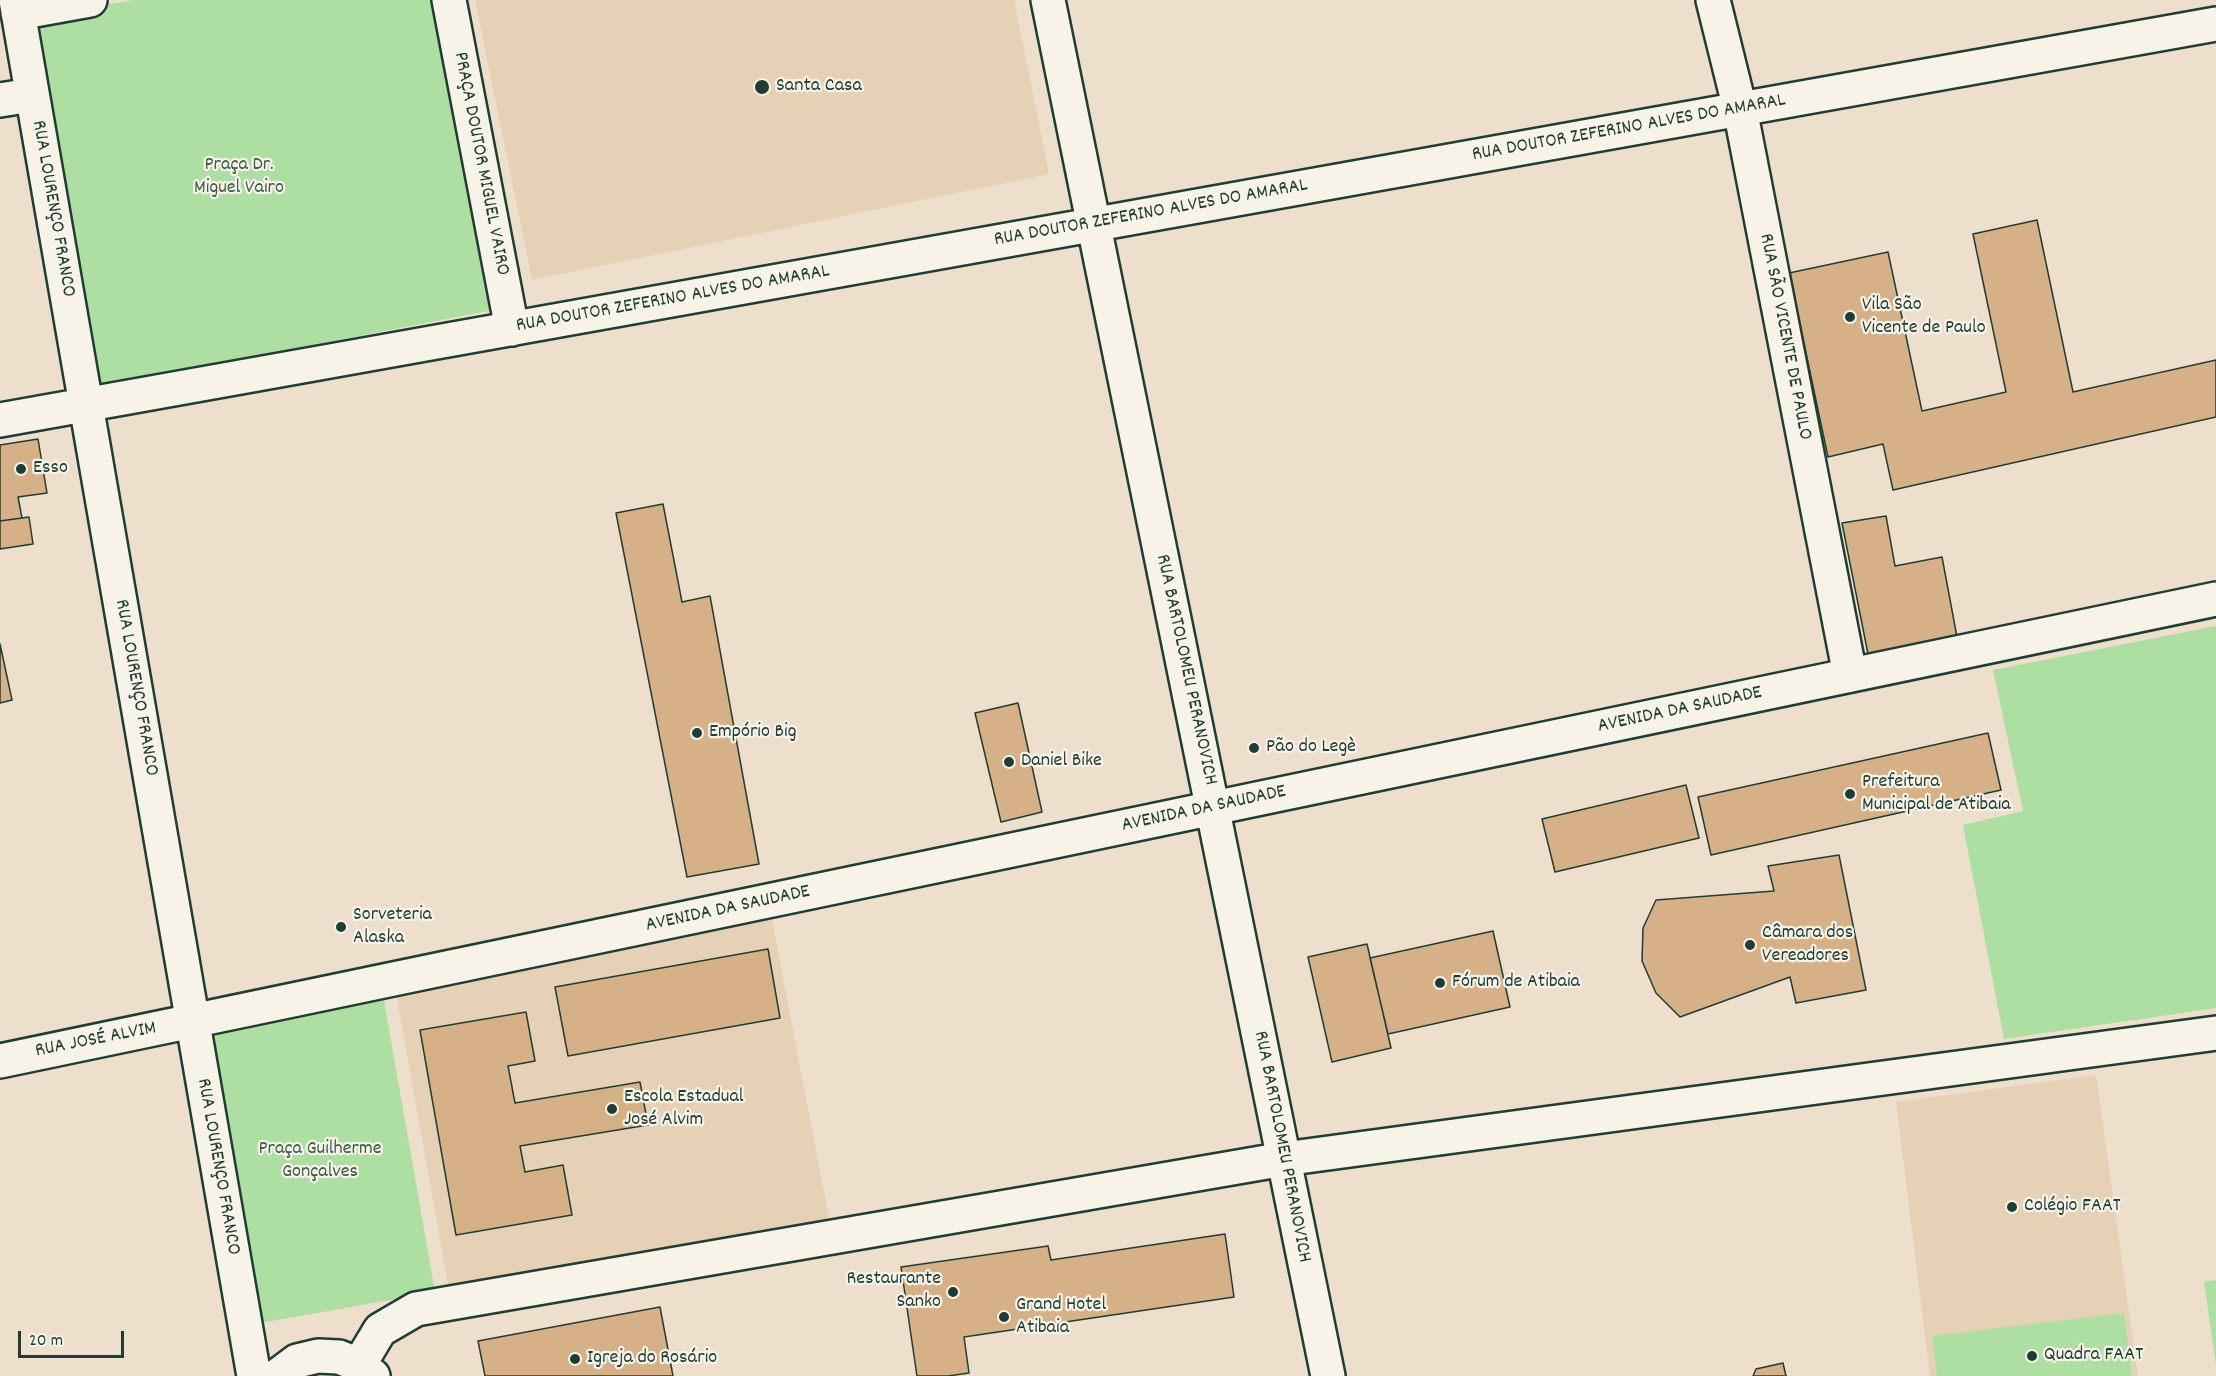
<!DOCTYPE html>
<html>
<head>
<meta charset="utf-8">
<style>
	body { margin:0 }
	#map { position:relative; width:2216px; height:1376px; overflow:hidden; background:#eddfcb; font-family:Dekko,sans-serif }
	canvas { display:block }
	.scale { position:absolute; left:18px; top:1331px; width:106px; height:27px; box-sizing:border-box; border:3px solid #1f3d34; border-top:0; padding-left:8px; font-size:18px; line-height:21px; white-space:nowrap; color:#1f3d34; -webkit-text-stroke:4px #f7f3e8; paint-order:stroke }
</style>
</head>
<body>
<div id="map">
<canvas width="2216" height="1376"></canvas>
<div class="scale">20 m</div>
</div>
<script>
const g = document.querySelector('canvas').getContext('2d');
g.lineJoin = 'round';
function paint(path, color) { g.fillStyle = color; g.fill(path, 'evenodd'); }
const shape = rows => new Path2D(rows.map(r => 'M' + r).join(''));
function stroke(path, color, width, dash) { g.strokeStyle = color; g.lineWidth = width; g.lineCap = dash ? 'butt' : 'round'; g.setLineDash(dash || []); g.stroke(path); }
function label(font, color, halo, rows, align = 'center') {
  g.font = font + ' Dekko,sans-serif'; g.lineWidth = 4.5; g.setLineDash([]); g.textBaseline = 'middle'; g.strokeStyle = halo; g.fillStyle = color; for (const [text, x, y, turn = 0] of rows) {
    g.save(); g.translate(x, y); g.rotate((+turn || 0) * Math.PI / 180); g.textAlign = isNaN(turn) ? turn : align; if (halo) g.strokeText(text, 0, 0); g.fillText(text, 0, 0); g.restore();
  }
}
paint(shape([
	[475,0,1014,0,1049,174,532,280],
	[771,915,830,1224,449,1290,396,993],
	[2096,1075,2138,1376,1930,1376,1896,1102]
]), '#e6d1b7');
paint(shape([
	[134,0,439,0,498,309,100,386,26,19],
	[2216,626,2216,1008,2004,1039,1963,825,2023,811,1993,670],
	[383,995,435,1292,255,1324,204,1032],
	[2216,1280,2216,1365,2204,1282],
	[2124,1313,2132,1376,1937,1376,1932,1336]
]), '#acdfa1');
const building = shape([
	[2037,220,2073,392,2216,360,2216,417,1893,490,1883,444,1828,457,1789,273,1888,252,1922,411,2006,392,1973,234,2037,220],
	[38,439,47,493,18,497,22,518,0,521,0,445,38,439],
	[663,504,682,602,710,596,759,864,687,877,616,513,663,504],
	[1886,516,1895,566,1942,557,1957,637,1868,654,1842,523,1886,516],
	[29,517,33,544,0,549,0,521,29,517],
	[0,644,12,700,0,703,0,644],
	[1018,703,1042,812,1001,822,975,713,1018,703],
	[1988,733,2001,790,1711,855,1698,797,1988,733],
	[1686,785,1699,838,1555,872,1542,819,1686,785],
	[1839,855,1866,990,1796,1003,1790,977,1680,1017,1656,993,1642,961,1643,928,1656,900,1774,891,1768,866,1839,855],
	[1493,931,1510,1007,1388,1034,1370,958,1493,931],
	[1367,944,1391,1048,1332,1062,1308,957,1367,944],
	[768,949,780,1018,568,1056,555,987,768,949],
	[526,1012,535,1061,508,1066,515,1103,640,1082,648,1125,520,1146,525,1172,563,1165,572,1215,456,1235,420,1030,526,1012],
	[1225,1234,1234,1297,964,1337,969,1373,948,1376,917,1376,901,1267,1048,1246,1051,1260,1225,1234],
	[660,1307,673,1376,485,1376,478,1341,660,1307],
	[1783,1363,1786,1376,1753,1376,1756,1369,1783,1363]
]);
paint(building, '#d6b187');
stroke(building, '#1f3d34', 1.5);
const minor = shape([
	[16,0,254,1376],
	[449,0,512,329],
	[1048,0,1328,1376],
	[1713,0,1740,109,1850,675],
	[18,13,90,0],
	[0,100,32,95],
	[0,420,2216,24],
	[359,1365,380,1330,416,1309,1284,1159,2216,1033],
	[277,1376,297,1361,318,1356,339,1357,359,1365,373,1376]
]);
const major = shape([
	[0,1061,2216,599]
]);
stroke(minor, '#1f3d34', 38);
stroke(major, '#1f3d34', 38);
stroke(minor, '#f7f3e8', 33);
stroke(major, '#f7f3e8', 33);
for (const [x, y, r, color] of [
	[762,87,8,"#1f3d34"],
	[1850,317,6,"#1f3d34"],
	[21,469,6,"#1f3d34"],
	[697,733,6,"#1f3d34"],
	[1254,748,6,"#1f3d34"],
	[1009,762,6,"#1f3d34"],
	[1850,794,6,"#1f3d34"],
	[341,927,6,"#1f3d34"],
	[1750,945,6,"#1f3d34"],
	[1440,983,6,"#1f3d34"],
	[612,1109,6,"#1f3d34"],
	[2012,1207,6,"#1f3d34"],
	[953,1292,6,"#1f3d34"],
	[1004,1317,6,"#1f3d34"],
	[2032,1356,6,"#1f3d34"],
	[575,1359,6,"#1f3d34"]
]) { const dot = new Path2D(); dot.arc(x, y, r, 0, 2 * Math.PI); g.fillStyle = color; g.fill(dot); stroke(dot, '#f7f3e8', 2); }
label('20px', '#1f3d34', '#f7f3e8', [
	["Santa Casa",776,87],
	["Vila São",1862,306],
	["Vicente de Paulo",1862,329],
	["Esso",33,469],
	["Empório Big",709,733],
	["Pão do Legè",1266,748],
	["Daniel Bike",1021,762],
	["Prefeitura",1862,783],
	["Municipal de Atibaia",1862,806],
	["Sorveteria",353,916],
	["Alaska",353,939],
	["Câmara dos",1762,934],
	["Vereadores",1762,957],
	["Fórum de Atibaia",1452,983],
	["Escola Estadual",624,1098],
	["José Alvim",624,1121],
	["Colégio FAAT",2024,1207],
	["Restaurante",941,1280,"right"],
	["Sanko",941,1303,"right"],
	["Grand Hotel",1016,1306],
	["Atibaia",1016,1329],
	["Quadra FAAT",2044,1356],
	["Igreja do Rosário",587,1359]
], 'left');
label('20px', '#1f3d34', '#f7f3e8', [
	["RUA DOUTOR ZEFERINO ALVES DO AMARAL",1629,129,-10],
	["PRAÇA DOUTOR MIGUEL VAIRO",480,164,79],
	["RUA LOURENÇO FRANCO",52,209,80],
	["RUA DOUTOR ZEFERINO ALVES DO AMARAL",1151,214,-10],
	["RUA DOUTOR ZEFERINO ALVES DO AMARAL",673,300,-10],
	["RUA SÃO VICENTE DE PAULO",1784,337,79],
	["RUA BARTOLOMEU PERANOVICH",1185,670,78],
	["RUA LOURENÇO FRANCO",135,688,80],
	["AVENIDA DA SAUDADE",1680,711,-12],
	["AVENIDA DA SAUDADE",1204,810,-12],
	["AVENIDA DA SAUDADE",728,910,-12],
	["RUA JOSÉ ALVIM",96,1041,-11],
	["RUA BARTOLOMEU PERANOVICH",1281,1147,79],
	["RUA LOURENÇO FRANCO",217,1167,80]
]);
label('20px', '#3b5d4a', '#f7f3e8', [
	["Praça Dr.",239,166],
	["Miguel Vairo",239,189],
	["Praça Guilherme",320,1150],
	["Gonçalves",320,1173]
]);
</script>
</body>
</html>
